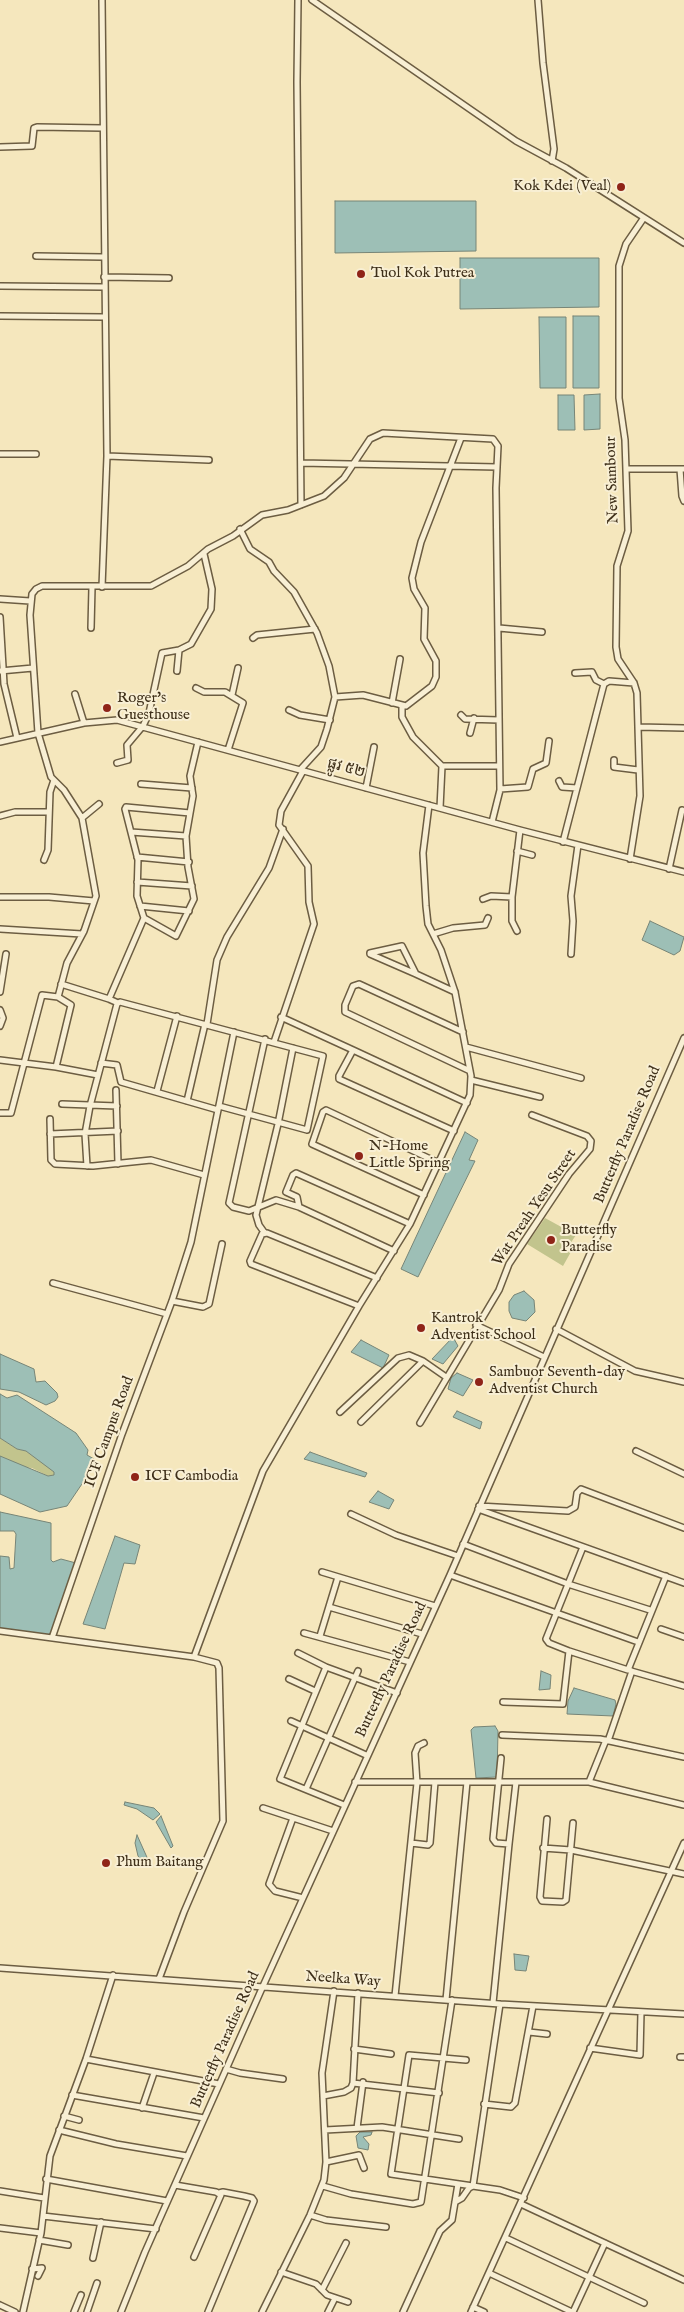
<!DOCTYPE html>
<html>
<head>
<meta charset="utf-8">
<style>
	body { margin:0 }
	canvas { display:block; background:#f5e7bd }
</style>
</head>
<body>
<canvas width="684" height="2312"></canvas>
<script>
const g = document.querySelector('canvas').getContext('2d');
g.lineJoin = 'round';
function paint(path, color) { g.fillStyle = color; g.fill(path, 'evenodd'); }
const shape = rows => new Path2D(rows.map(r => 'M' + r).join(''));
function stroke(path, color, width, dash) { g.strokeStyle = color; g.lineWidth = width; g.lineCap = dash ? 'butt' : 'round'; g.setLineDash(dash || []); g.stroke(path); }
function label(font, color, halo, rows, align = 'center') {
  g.font = font + ' "IM FELL English","Noto Sans Khmer",serif'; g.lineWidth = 4; g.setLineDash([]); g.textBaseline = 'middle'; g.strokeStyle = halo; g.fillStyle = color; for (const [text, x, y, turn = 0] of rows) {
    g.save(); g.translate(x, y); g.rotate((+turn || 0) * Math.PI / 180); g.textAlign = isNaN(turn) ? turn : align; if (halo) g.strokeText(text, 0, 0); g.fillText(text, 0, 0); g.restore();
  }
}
paint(shape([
	[545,1218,576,1235,568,1247,572,1250,563,1266,527,1244],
	[0,1438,17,1449,26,1451,54,1470,54,1475,48,1476,32,1468,23,1467,0,1456]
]), '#c2c48d');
const water = shape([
	[335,201,476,201,476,251,335,253,335,201],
	[460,258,599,258,599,307,460,309,460,258],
	[573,316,599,316,599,388,573,388,573,316],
	[539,317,566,317,566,388,540,388,539,317],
	[600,394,600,429,584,430,584,395,600,394],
	[558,395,574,395,575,430,558,430,558,395],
	[650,921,684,937,680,951,674,955,642,940,650,921],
	[465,1132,478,1140,469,1160,475,1161,418,1277,401,1269,465,1132],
	[524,1291,534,1300,535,1312,526,1321,512,1318,509,1311,509,1302,514,1295,524,1291],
	[453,1337,458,1346,443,1364,432,1359,453,1337],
	[361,1340,389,1355,383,1368,351,1352,361,1340],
	[0,1354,34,1369,36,1382,45,1381,57,1393,58,1397,55,1401,46,1405,19,1392,0,1389,0,1354],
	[457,1373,473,1380,463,1396,448,1389,451,1378,457,1373],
	[0,1394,7,1398,17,1395,76,1433,88,1450,87,1455,94,1459,86,1478,67,1506,40,1512,0,1494,0,1456,48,1476,54,1475,54,1472,26,1451,17,1449,0,1438,0,1394],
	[457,1411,482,1422,480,1429,453,1417,457,1411],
	[310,1452,367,1473,365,1477,304,1459,310,1452],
	[378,1491,394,1500,389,1509,369,1502,378,1491],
	[0,1512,51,1523,51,1560,53,1562,61,1559,76,1563,51,1636,0,1628,0,1556,9,1557,10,1569,14,1568,16,1534,14,1531,0,1531,0,1512],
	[115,1536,140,1545,135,1564,124,1563,105,1629,83,1624,115,1536],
	[541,1671,551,1675,550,1689,539,1690,541,1671],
	[574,1688,615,1700,616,1704,613,1716,567,1714,568,1701,574,1688],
	[495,1726,498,1731,497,1777,476,1778,471,1730,474,1727,495,1726],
	[125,1802,154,1808,160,1814,153,1820,137,1809,124,1805,125,1802],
	[161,1816,173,1846,171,1848,156,1822,161,1816],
	[137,1835,150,1864,143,1862,138,1856,135,1843,137,1835],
	[514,1954,529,1956,526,1971,515,1970,514,1954],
	[372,2132,371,2135,363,2137,369,2144,368,2150,358,2148,356,2136,360,2132,372,2132]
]);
paint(water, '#9dbfb6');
stroke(water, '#778577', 1);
const minor = shape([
	[298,0,297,82,301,505],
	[312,0,516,141,566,168,684,243],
	[538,0,543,63,554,149,552,161],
	[0,147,32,146,34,128,37,127,102,128],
	[36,256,103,257],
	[104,277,169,278],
	[0,286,104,287],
	[0,316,104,317],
	[0,454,36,454],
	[107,456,209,460],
	[301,463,497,467],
	[626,469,684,469],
	[680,469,682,496,684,501],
	[240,529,250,549,269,562,274,571,294,592,317,633,329,666,335,697,327,729,321,747,300,770],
	[102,587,107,456,102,0],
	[0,599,30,601],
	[0,617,4,684,17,738],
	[91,628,92,587],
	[499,628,542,632],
	[253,638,257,635,315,629],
	[179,650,191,644,211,609,212,589,204,554],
	[0,671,33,668],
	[575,673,592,672,596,680,604,684],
	[196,688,204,692,225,692,243,703,228,750],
	[75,694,84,723],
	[232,695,238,668],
	[335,697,363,695,406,706,432,686,436,677,436,661,424,639,425,608,414,589,412,578,421,542,461,438],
	[392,703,400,659],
	[402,706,402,717,413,737,442,766,440,808],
	[289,710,300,715,330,720],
	[461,715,465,719,499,720],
	[638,727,684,728],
	[470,733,474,718],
	[0,742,84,723,117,720,520,830,684,872],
	[614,760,614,767,638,770],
	[117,763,128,760,127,745,143,726,149,713,162,653,179,650,177,671],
	[442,766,498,766],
	[54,780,64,790,82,818,96,896,84,931,67,963,58,997],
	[559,781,562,787,577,788],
	[141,784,192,788],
	[366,788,374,747],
	[500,789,528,787,533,769,546,763,549,741],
	[190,813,126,807,125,809,138,860,137,896,144,918,176,936,194,899,188,867,186,836,193,796,190,776,198,742],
	[0,816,15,812,49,812],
	[82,818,99,804],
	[131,832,186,836],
	[563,842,604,684,609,681,634,683],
	[517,851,532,855],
	[137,857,189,862],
	[630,859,640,796,637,693,634,683,618,659,616,647,617,566,628,531,625,440,619,398,619,266,626,244,643,219],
	[44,860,48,850,50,792,54,780,51,777,38,733,30,615,32,594,36,589,42,586,151,586,188,566,208,549,233,536,262,515,288,510,324,496,344,478,370,439,383,433,493,439,498,446,496,488,500,790,492,822],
	[669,869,682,810],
	[137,882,192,886],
	[0,897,49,897,94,901],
	[483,899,491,896,512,897],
	[140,906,189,911],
	[0,929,82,934],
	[517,931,512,921,512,897,520,830],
	[433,934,453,928,485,925,488,918],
	[571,954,573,921,571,896,578,845],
	[416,974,402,946,370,953,370,954,416,974,455,992],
	[61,984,109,999],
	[0,992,6,954],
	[118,1003,109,999,144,918],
	[0,1010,3,1018,0,1026],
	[281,1017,353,1050],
	[207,1024,217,960,227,937,269,868,283,829],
	[463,1032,359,984,353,986,345,1005,345,1012,470,1071],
	[265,1039,229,1203,233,1207,249,1211,276,1200,299,1207],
	[274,1042,314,924,309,902,308,866,279,825,281,811,303,771],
	[466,1047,581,1078],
	[0,1060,56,1067,98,1075],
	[101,1063,117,1065,121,1082,218,1110],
	[471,1080,540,1097],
	[116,1090,118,1164],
	[157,1091,177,1016],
	[187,1101,205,1024],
	[62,1104,117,1106],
	[0,1113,11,1113,42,995,58,997,71,1005,56,1067],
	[50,1119,51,1160,55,1164,93,1166,151,1160,204,1175],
	[454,1131,339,1079,339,1076,353,1050,467,1103],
	[50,1134,118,1131],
	[87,1166,85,1134,90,1106,117,1004,120,1002,323,1056,307,1130,219,1106],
	[424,1195,312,1144,323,1112,326,1110,439,1163],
	[264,1232,259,1225,256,1215,278,1124,293,1048],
	[394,1251,299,1207,297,1197,286,1192,293,1175,296,1173,410,1224],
	[53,1283,167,1314],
	[172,1301,203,1307,209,1304,222,1244],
	[359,1306,251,1264,250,1261,262,1234,267,1233,377,1278],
	[476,1325,544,1357],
	[556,1329,635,1371,684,1382],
	[340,1412,398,1358,409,1355,423,1361],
	[361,1422,423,1361,446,1377],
	[420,1423,499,1290,509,1264,569,1174,590,1149,591,1141,587,1136,532,1115],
	[636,1451,684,1474],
	[479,1506,568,1511,575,1507,577,1493,581,1489,684,1528],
	[478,1509,684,1583],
	[351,1514,396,1535,458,1556],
	[463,1544,568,1584,650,1610],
	[583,1547,546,1639,549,1643,569,1651,628,1670,666,1576],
	[322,1572,435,1606],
	[450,1575,638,1642],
	[329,1607,422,1634],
	[661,1629,684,1637],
	[0,1631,194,1657,217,1663,219,1668,223,1821,184,1912,159,1979],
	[304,1633,410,1662],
	[320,1636,338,1577],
	[52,1638,122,1434,172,1301,191,1242,234,1032],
	[298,1653,326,1667,397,1693],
	[194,1657,263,1471,359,1306,410,1224,470,1095,471,1076,455,992,441,950,428,924,426,906,423,853,429,805],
	[326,1667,280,1779,344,1805],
	[631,1671,684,1686],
	[289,1679,315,1691],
	[503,1702,563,1704,569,1651],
	[291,1721,366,1755],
	[502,1735,600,1739,684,1757],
	[608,1741,632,1671],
	[355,1782,589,1782,684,1805],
	[589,1782,606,1740],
	[306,1789,358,1671],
	[263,1808,333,1831],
	[293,1818,269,1884,275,1891,303,1898],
	[547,1819,540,1897,542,1901,563,1902,566,1900,573,1823],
	[411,1843,428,1845,430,1843,435,1782],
	[509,1844,516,1782],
	[543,1848,571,1850,684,1874],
	[0,1968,500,2004,684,2014],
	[358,1993,353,2083,439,2093],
	[395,1996,417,1783,415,1753,418,1746,424,1743],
	[446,2000,467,1782],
	[493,2003,509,1844,496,1843,493,1839,501,1758],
	[529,2032,547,2034],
	[590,2048,640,2055,641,2012],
	[354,2049,391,2054],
	[680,2057,684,2057],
	[86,2059,219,2084],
	[466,2060,409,2055,391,2174,500,2190,524,2198],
	[226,2069,240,2073,283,2079],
	[72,2095,204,2118],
	[323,2096,344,2092,351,2088,353,2083],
	[484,2104,511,2107,515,2103,533,2006],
	[142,2108,154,2073],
	[64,2116,79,2120],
	[357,2128,363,2082],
	[59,2130,116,2144,187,2156],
	[325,2130,382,2127,459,2139],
	[326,2162,359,2155,364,2168],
	[46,2179,167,2201],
	[175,2185,216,2192,221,2195,194,2257],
	[323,2186,351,2194,413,2204,421,2202,452,2000],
	[0,2191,44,2198],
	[455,2202,462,2198,469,2188,473,2186,500,2004],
	[521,2204,684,2280],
	[310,2215,326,2220,386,2227],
	[43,2216,156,2229],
	[0,2228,41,2233],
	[506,2238,644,2303],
	[39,2240,68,2245],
	[93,2258,101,2222],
	[32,2269,42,2268,38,2276],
	[281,2272,316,2284,327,2295,348,2302],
	[489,2273,572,2312],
	[322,2290,346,2243],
	[0,2305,15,2312],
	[473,2307,484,2312],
	[23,2312,41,2233,50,2156,86,2059,113,1975],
	[74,2312,81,2295],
	[87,2312,97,2283],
	[121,2312,145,2252,263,1986,450,1575,684,1038],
	[208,2312,254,2201,252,2198,244,2196,223,2192,219,2193],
	[262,2312,310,2215,324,2180,326,2162,322,2073,334,1991],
	[328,2312,335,2298],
	[403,2312,440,2231,452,2220,458,2184],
	[471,2312,684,1843],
	[573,2312,605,2243]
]);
stroke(minor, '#6c5d42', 8);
stroke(minor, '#f8efd4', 5);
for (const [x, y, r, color] of [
	[621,187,5,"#8f2418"],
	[361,274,5,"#8f2418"],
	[107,708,5,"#8f2418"],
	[359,1156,5,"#8f2418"],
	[551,1240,5,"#8f2418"],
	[421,1328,5,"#8f2418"],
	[479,1382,5,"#8f2418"],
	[135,1477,5,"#8f2418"],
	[106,1863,5,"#8f2418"]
]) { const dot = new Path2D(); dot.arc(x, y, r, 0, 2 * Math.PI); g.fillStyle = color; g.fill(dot); stroke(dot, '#f8efd4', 2); }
label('15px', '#3e2f19', '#f8efd4', [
	["Kok Kdei (Veal)",611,187,"right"],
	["Tuol Kok Putrea",371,274],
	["Roger's",117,699],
	["Guesthouse",117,716],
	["N-Home",369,1147],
	["Little Spring",369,1164],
	["Butterfly",561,1231],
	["Paradise",561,1248],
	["Kantrok",431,1319],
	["Adventist School",431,1336],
	["Sambuor Seventh-day",489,1373],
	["Adventist Church",489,1390],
	["ICF Cambodia",145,1477],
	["Phum Baitang",116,1863]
], 'left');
label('15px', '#3e2f19', '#f8efd4', [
	["New Sambour",613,480,-92],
	["ផ្លូវ ៥២",346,769,15],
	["Butterfly Paradise Road",628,1135,-67],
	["Wat Preah Yesu Street",535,1208,-56],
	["ICF Campus Road",110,1432,-70],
	["Butterfly Paradise Road",392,1670,-65],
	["Neelka Way",343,1980,4],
	["Butterfly Paradise Road",226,2040,-66]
]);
</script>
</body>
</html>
